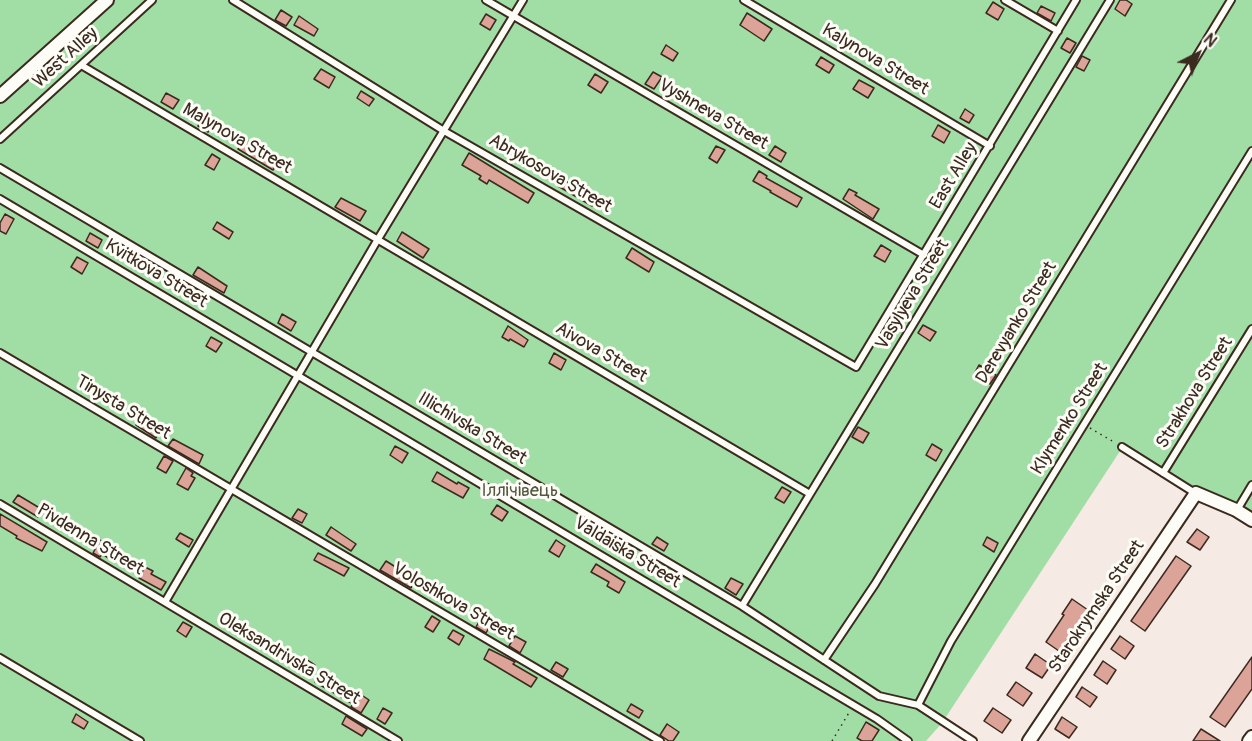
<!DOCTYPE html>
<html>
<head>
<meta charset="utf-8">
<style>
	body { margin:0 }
	#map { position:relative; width:1252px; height:741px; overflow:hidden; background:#f6eae4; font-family:Pangolin,sans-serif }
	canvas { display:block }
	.north { position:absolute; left:1168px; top:24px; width:60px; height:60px; -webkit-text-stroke:4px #fdfcf7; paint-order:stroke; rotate:42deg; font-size:16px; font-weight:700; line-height:24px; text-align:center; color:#3b2a1e }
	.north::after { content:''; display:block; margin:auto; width:21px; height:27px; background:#3b2a1e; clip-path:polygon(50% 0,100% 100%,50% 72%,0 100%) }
</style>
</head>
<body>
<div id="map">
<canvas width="1252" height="741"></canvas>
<div class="north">N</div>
</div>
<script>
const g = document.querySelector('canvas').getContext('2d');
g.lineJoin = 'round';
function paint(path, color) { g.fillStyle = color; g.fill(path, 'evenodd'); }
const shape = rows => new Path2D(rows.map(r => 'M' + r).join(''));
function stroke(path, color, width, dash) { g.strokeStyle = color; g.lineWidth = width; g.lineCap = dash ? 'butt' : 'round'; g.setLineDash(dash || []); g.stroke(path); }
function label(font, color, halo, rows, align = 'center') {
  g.font = font + ' Pangolin,sans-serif'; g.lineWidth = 6; g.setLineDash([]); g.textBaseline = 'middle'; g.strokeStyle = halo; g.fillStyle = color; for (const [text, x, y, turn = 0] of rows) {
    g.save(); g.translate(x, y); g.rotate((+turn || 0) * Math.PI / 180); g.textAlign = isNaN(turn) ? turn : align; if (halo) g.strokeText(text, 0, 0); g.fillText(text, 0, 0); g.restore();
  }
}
paint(shape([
	[0,0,1252,0,1252,520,1196,493,1122,448,942,723,926,741,0,741]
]), '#a0dea6');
const building = shape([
	[1120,0,1126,0,1132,4,1125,16,1115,9,1120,0],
	[993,2,1004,9,998,20,986,13,993,2],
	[1041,6,1055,13,1051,21,1037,13,1041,6],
	[281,10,292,17,286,26,275,20,281,10],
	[747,13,772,29,764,41,740,25,747,13],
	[486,14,496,20,490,30,480,24,486,14],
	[299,16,318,29,314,36,294,25,299,16],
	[1067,38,1076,43,1070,53,1061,48,1067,38],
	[666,45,678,53,673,61,661,54,666,45],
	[1082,56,1090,60,1084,71,1076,67,1082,56],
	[821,57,834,65,829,73,816,65,821,57],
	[321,69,335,77,329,88,314,79,321,69],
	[653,72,662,77,654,89,645,84,653,72],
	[595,74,608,82,601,93,588,85,595,74],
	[859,80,874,88,868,98,853,89,859,80],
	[361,91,374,99,369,106,357,98,361,91],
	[166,93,179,100,173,109,161,102,166,93],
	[965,109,974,115,969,123,960,118,965,109],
	[204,116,214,122,208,132,198,126,204,116],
	[938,125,950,132,944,143,932,136,938,125],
	[244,139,279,160,273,170,238,149,244,139],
	[716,146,725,150,717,163,709,158,716,146],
	[775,146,786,153,781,162,769,155,775,146],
	[469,153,534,193,528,203,489,180,487,184,479,179,481,176,462,165,469,153],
	[212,154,220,159,214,170,205,165,212,154],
	[759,171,767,176,766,178,802,198,797,207,770,192,771,191,753,181,759,171],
	[562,179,597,198,592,206,558,186,562,179],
	[849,189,857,193,855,195,879,209,873,219,843,199,849,189],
	[341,198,366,211,360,221,335,207,341,198],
	[5,214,14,219,6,234,0,231,0,223,5,214],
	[217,222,233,232,229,239,213,229,217,222],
	[402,232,429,249,423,258,397,241,402,232],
	[90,233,102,240,98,248,86,241,90,233],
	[881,245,891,251,885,262,874,256,881,245],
	[632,248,654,262,649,272,626,258,632,248],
	[77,257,88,263,82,274,71,267,77,257],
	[198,267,227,286,224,293,193,275,198,267],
	[282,314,296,322,291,331,278,323,282,314],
	[923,325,936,332,930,341,918,333,923,325],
	[508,326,528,340,524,347,510,339,509,341,502,337,508,326],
	[211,337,222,343,216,352,206,346,211,337],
	[554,353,566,360,561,370,549,363,554,353],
	[979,365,996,375,990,384,974,374,979,365],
	[141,416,161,429,156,438,136,425,141,416],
	[858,427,869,433,863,443,852,437,858,427],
	[173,439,203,455,199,464,168,446,173,439],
	[932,444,942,450,936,461,926,455,932,444],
	[395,446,408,453,402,463,390,455,395,446],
	[164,456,173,461,166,473,157,468,164,456],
	[186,468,193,473,191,476,195,478,188,490,177,484,186,468],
	[437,472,457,484,458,482,469,488,463,498,432,481,437,472],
	[782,487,791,492,784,503,775,498,782,487],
	[18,495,43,510,38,517,13,502,18,495],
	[497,505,508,512,502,521,491,514,497,505],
	[298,509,307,514,302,523,292,518,298,509],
	[0,514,47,542,42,551,16,538,17,536,0,526,0,514],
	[331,527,356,544,351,551,326,535,331,527],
	[1197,529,1209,537,1200,550,1187,542,1197,529],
	[180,533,193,540,189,547,176,539,180,533],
	[657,537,668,544,664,551,652,544,657,537],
	[987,537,998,543,994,552,983,545,987,537],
	[100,540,120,554,115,562,102,554,100,557,93,553,100,540],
	[556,540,565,546,559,557,549,551,556,540],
	[318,553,349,568,344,576,314,560,318,553],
	[1176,556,1191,566,1145,631,1131,621,1176,556],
	[386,561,415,579,411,588,380,570,386,561],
	[596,564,625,582,619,593,607,586,609,582,591,572,596,564],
	[145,567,153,571,151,574,166,582,161,590,139,578,145,567],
	[731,578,743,584,736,595,725,588,731,578],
	[1072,599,1088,610,1059,651,1046,642,1064,615,1062,614,1072,599],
	[432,616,440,621,433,632,425,627,432,616],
	[481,618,491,624,486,633,476,627,481,618],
	[183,622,192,627,186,637,177,631,183,622],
	[453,630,464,636,459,645,448,638,453,630],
	[515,636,526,642,520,653,509,646,515,636],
	[1120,636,1134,646,1125,659,1111,649,1120,636],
	[489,649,515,662,513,664,537,678,531,687,484,659,489,649],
	[1035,654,1051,665,1042,678,1026,668,1035,654],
	[1252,657,1252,689,1225,727,1210,717,1252,657],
	[306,659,315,665,309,676,299,670,306,659],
	[1103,661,1116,670,1107,684,1094,675,1103,661],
	[556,662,568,669,563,677,551,670,556,662],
	[320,675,358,697,360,694,369,700,361,713,351,707,353,704,315,682,320,675],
	[1016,682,1032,693,1023,706,1007,695,1016,682],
	[1082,687,1097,697,1090,707,1076,697,1082,687],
	[631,704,643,711,639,718,627,711,631,704],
	[383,708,392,713,385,724,377,719,383,708],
	[993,708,1011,720,1002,733,984,721,993,708],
	[76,714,88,722,84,729,72,722,76,714],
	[346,716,367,729,362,736,342,724,346,716],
	[1062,717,1077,727,1069,738,1055,729,1062,717],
	[866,722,879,730,872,741,862,741,857,738,866,722],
	[667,724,679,732,673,741,669,741,660,735,667,724],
	[1201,729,1220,741,1193,741,1201,729]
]);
paint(building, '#dca398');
stroke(building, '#3b2a1e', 1.5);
const lane = shape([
	[233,0,444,131,856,367,1076,0],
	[486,0,924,255],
	[744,0,990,146],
	[1005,0,1058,31],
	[81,65,810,494],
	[0,139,152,0],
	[0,168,742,606,879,696,918,705,973,741],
	[0,199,877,719,908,741],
	[0,353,660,741],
	[1122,447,1195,493],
	[1163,473,1252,329],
	[0,504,398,741],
	[1237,510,1252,485],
	[165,602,378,239,523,0],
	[742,606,1110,0],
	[0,658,140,741],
	[824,660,875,584,1231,0],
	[918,705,951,641,1252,151]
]);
const street = shape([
	[0,96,107,0],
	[1029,741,1196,493,1236,510,1252,520],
	[1249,741,1252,737]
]);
stroke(lane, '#3b2a1e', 10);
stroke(street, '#3b2a1e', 16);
stroke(shape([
	[1090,428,1114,442],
	[832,741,850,711]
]), '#3b2a1e', 1.5, [1.5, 4.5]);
stroke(lane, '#fdfcf7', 6);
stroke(street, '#fdfcf7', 12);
label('18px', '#3b2a1e', '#fdfcf7', [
	["West Alley",66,58,-42],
	["Kalynova Street",875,60,31],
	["Vyshneva Street",713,115,30],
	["Malynova Street",237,139,30],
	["Abrykosova Street",550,174,30],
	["East Alley",954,176,-59],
	["Kvitkova Street",156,274,31],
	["Vasylyeva Street",913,295,-59],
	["Derevyanko Street",1017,323,-59],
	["Aivova Street",601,353,30],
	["Strakhova Street",1195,393,-58],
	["Tinysta Street",123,408,31],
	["Klymenko Street",1070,419,-58],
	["Illichivska Street",472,429,31],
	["Pivdenna Street",90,540,31],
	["Valdaiska Street",627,553,31],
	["Voloshkova Street",453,602,30],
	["Starokrymska Street",1097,607,-56],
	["Oleksandrivska Street",289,659,31]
]);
label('18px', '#545740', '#fdfcf7', [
	["Іллічівець",520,491]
]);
</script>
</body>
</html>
